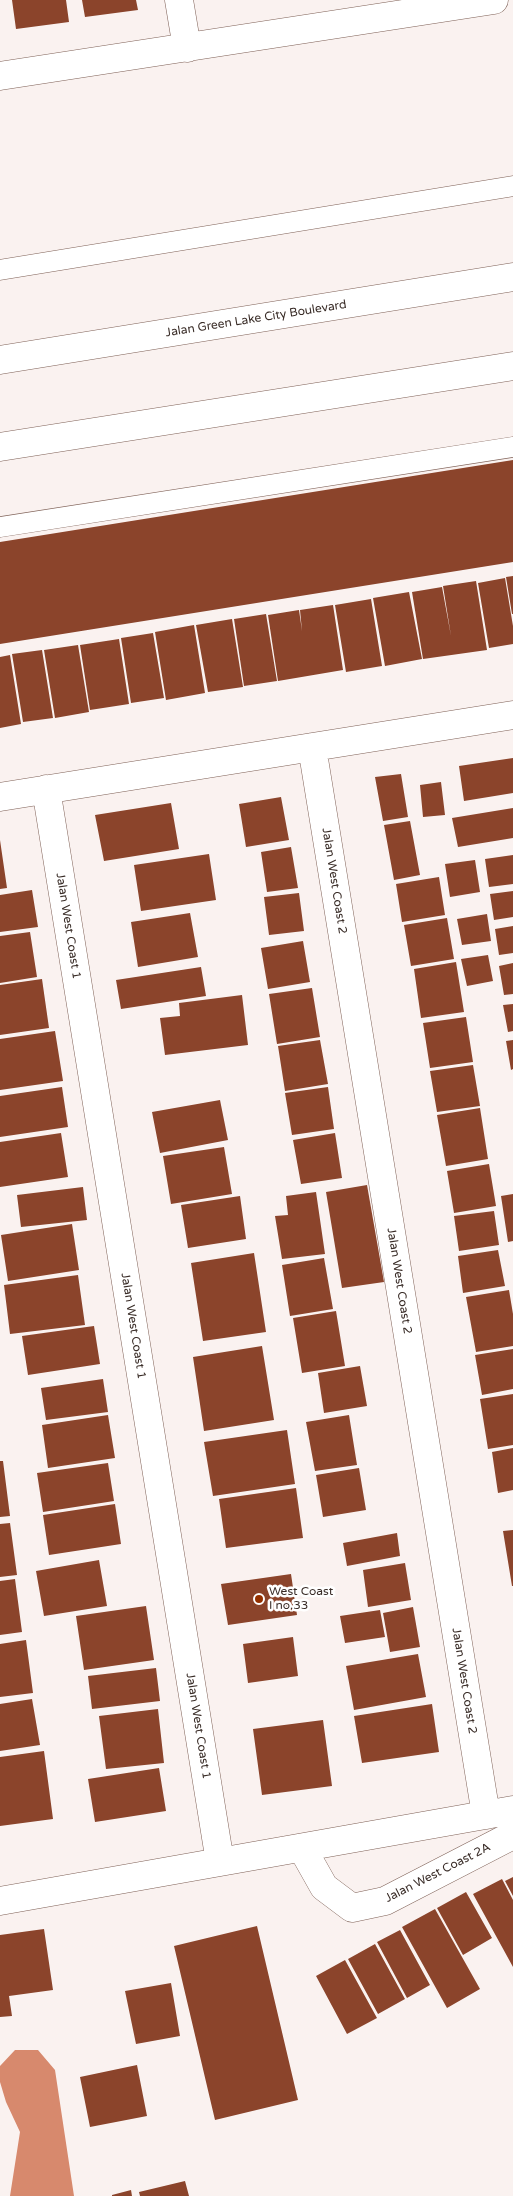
<!DOCTYPE html>
<html>
<head>
<meta charset="utf-8">
<style>
	body { margin:0 }
	canvas { display:block; background:#faf2f0 }
</style>
</head>
<body>
<canvas width="513" height="2196"></canvas>
<script>
const g = document.querySelector('canvas').getContext('2d');
g.lineJoin = 'round';
function paint(path, color) { g.fillStyle = color; g.fill(path, 'evenodd'); }
const shape = rows => new Path2D(rows.map(r => 'M' + r).join(''));
function stroke(path, color, width, dash) { g.strokeStyle = color; g.lineWidth = width; g.lineCap = dash ? 'butt' : 'round'; g.setLineDash(dash || []); g.stroke(path); }
function label(font, color, halo, rows, align = 'center') {
  g.font = font + ' "Varela Round",sans-serif'; g.lineWidth = 5; g.setLineDash([]); g.textBaseline = 'middle'; g.strokeStyle = halo; g.fillStyle = color; for (const [text, x, y, turn = 0] of rows) {
    g.save(); g.translate(x, y); g.rotate((+turn || 0) * Math.PI / 180); g.textAlign = isNaN(turn) ? turn : align; if (halo) g.strokeText(text, 0, 0); g.fillText(text, 0, 0); g.restore();
  }
}
paint(shape([
	[15,2050,38,2050,55,2070,74,2196,10,2196,20,2132,6,2102,0,2082,0,2066]
]), '#d7896d');
paint(shape([
	[12,0,66,0,69,22,16,29],
	[82,0,136,0,138,10,85,17],
	[513,460,513,562,0,644,0,542],
	[513,576,513,614,512,614,506,577],
	[505,578,513,626,513,644,489,648,478,583],
	[476,581,487,650,423,659,412,592,442,587,451,636,443,586],
	[409,592,422,659,385,666,373,598],
	[371,599,382,666,346,672,335,605],
	[333,605,343,670,278,681,268,615,299,610,302,631,300,610],
	[266,614,277,681,244,686,234,619],
	[232,619,243,687,208,692,196,625],
	[194,625,205,693,166,700,155,632],
	[153,633,164,698,131,703,121,638],
	[119,639,129,704,90,710,80,645],
	[78,645,89,712,55,718,44,650],
	[42,650,53,718,23,722,12,654],
	[10,655,21,724,0,728,0,657],
	[513,758,513,793,464,801,459,766],
	[401,774,408,817,383,821,375,777],
	[441,782,445,815,423,817,420,785],
	[281,797,289,840,246,847,239,804],
	[171,803,179,849,104,861,95,815],
	[513,808,513,838,458,847,452,818],
	[410,821,420,875,394,880,384,825],
	[0,840,7,888,0,889],
	[291,847,298,888,267,892,261,852],
	[209,854,216,900,141,911,134,865],
	[513,855,513,884,489,887,485,859],
	[475,860,480,892,450,897,445,864],
	[439,877,445,915,402,922,396,884],
	[32,890,38,927,0,932,0,895],
	[513,891,513,917,494,920,490,894],
	[299,893,304,931,269,935,264,897],
	[190,913,198,957,138,967,131,922],
	[487,914,491,941,462,945,457,919],
	[447,918,454,959,411,966,404,925],
	[513,926,513,953,499,955,495,929],
	[30,932,37,977,0,983,0,936],
	[303,941,310,982,268,989,261,948],
	[488,955,493,981,467,986,461,959],
	[456,962,464,1012,421,1018,414,969],
	[513,963,513,994,504,995,499,966],
	[201,967,206,996,121,1009,116,980],
	[42,979,49,1028,0,1035,0,985],
	[312,988,320,1037,277,1044,269,994],
	[242,995,248,1045,165,1055,160,1018,180,1016,179,1003],
	[513,1004,513,1031,508,1032,503,1005],
	[466,1017,473,1062,430,1068,423,1023],
	[55,1031,63,1081,0,1090,0,1039],
	[320,1040,328,1084,285,1091,278,1046],
	[513,1040,513,1069,511,1070,506,1041],
	[473,1065,480,1106,437,1112,430,1071],
	[62,1087,68,1127,0,1137,0,1096],
	[328,1087,334,1129,292,1135,285,1093],
	[220,1100,228,1140,160,1153,152,1112],
	[480,1108,488,1159,446,1166,437,1115],
	[61,1133,68,1177,0,1187,0,1142],
	[335,1133,342,1178,301,1184,293,1140],
	[224,1147,232,1194,171,1204,163,1156],
	[489,1164,496,1206,454,1213,447,1171],
	[367,1185,384,1282,342,1288,326,1192],
	[83,1187,87,1220,21,1227,17,1195],
	[316,1192,325,1254,282,1259,275,1216,288,1215,286,1196],
	[513,1194,513,1241,508,1242,501,1196],
	[240,1196,246,1239,188,1248,181,1205],
	[494,1211,499,1245,459,1251,454,1216],
	[72,1224,79,1270,8,1281,1,1235],
	[498,1250,505,1286,463,1293,458,1256],
	[254,1253,266,1332,203,1341,191,1263],
	[324,1258,333,1309,290,1316,282,1265],
	[78,1275,85,1325,10,1334,4,1285],
	[509,1290,513,1314,513,1346,476,1352,466,1297],
	[336,1311,345,1366,302,1373,293,1318],
	[94,1326,100,1364,28,1375,22,1336],
	[262,1346,274,1420,204,1431,193,1357],
	[513,1349,513,1389,482,1395,475,1355],
	[360,1366,367,1406,324,1413,318,1373],
	[103,1379,108,1412,46,1420,41,1388],
	[513,1394,513,1445,488,1449,480,1399],
	[108,1415,115,1458,48,1468,42,1425],
	[349,1415,357,1465,315,1471,306,1422],
	[287,1430,295,1484,213,1496,204,1442],
	[513,1448,513,1490,498,1493,492,1452],
	[0,1461,3,1461,10,1516,0,1517],
	[108,1463,114,1501,43,1512,37,1473],
	[359,1468,366,1510,323,1517,316,1475],
	[296,1488,303,1538,226,1548,219,1499],
	[115,1504,121,1544,49,1555,43,1515],
	[10,1523,17,1575,0,1577,0,1524],
	[513,1530,513,1586,512,1586,503,1531],
	[397,1533,400,1556,347,1566,343,1543],
	[99,1560,107,1606,44,1616,36,1571],
	[405,1563,411,1600,368,1607,363,1570],
	[291,1574,297,1615,228,1625,221,1584],
	[15,1579,22,1632,0,1635,0,1581],
	[146,1606,154,1660,84,1670,76,1616],
	[413,1607,420,1647,390,1652,383,1613],
	[380,1610,385,1637,345,1643,340,1616],
	[293,1637,298,1676,248,1683,243,1644],
	[26,1640,33,1693,0,1697,0,1644],
	[418,1654,426,1697,354,1710,346,1666],
	[156,1668,160,1701,92,1709,88,1676],
	[32,1699,40,1745,0,1751,0,1704],
	[432,1704,439,1752,362,1763,354,1716],
	[158,1709,164,1763,106,1769,99,1716],
	[323,1720,332,1786,262,1795,253,1729],
	[44,1751,53,1819,0,1826,0,1757],
	[159,1768,166,1811,95,1822,88,1779],
	[513,1877,513,1896,505,1881],
	[502,1879,513,1900,513,1967,473,1894],
	[466,1892,492,1938,463,1955,437,1908],
	[435,1909,480,1989,447,2008,402,1927],
	[257,1926,298,2100,215,2120,174,1946],
	[44,1929,53,1990,9,1996,12,2016,0,2017,0,1935],
	[400,1930,430,1985,407,1998,377,1942],
	[375,1944,405,1999,378,2014,348,1959],
	[345,1960,377,2018,347,2034,316,1976],
	[171,1983,180,2036,136,2044,125,1991],
	[137,2065,147,2116,90,2127,80,2077],
	[185,2181,189,2196,140,2196,139,2192],
	[131,2190,132,2196,112,2196,112,2195]
]), '#8b442b');
const service = shape([
	[0,270,513,186],
	[0,527,513,447]
]);
const minor = shape([
	[179,0,187,48],
	[0,76,494,0],
	[312,747,486,1815],
	[46,789,220,1862],
	[0,797,513,715],
	[302,1848,324,1887,352,1908,385,1901,513,1835],
	[0,1901,513,1810]
]);
const primary = shape([
	[0,360,513,277],
	[0,447,513,366]
]);
stroke(service, '#7f6157', 21);
stroke(minor, '#7f6157', 29);
stroke(primary, '#7f6157', 29);
stroke(service, '#fff', 20);
stroke(minor, '#fff', 28);
stroke(primary, '#fff', 28);
for (const [x, y, r, color] of [
	[259,1599,5,"#943000"]
]) { const dot = new Path2D(); dot.arc(x, y, r, 0, 2 * Math.PI); g.fillStyle = color; g.fill(dot); stroke(dot, '#fff', 2); }
label('12px', '#392c27', '#fff', [
	["Jalan Green Lake City Boulevard",256,319,-9],
	["Jalan West Coast 2",334,881,81],
	["Jalan West Coast 1",68,926,81],
	["Jalan West Coast 2",399,1281,81],
	["Jalan West Coast 1",133,1326,81],
	["Jalan West Coast 2",464,1681,81],
	["Jalan West Coast 1",198,1726,81],
	["Jalan West Coast 2A",438,1873,-27]
]);
label('12px', '#392c27', '#fff', [
	["West Coast",269,1592],
	["I no.33",269,1606]
], 'left');
</script>
</body>
</html>
